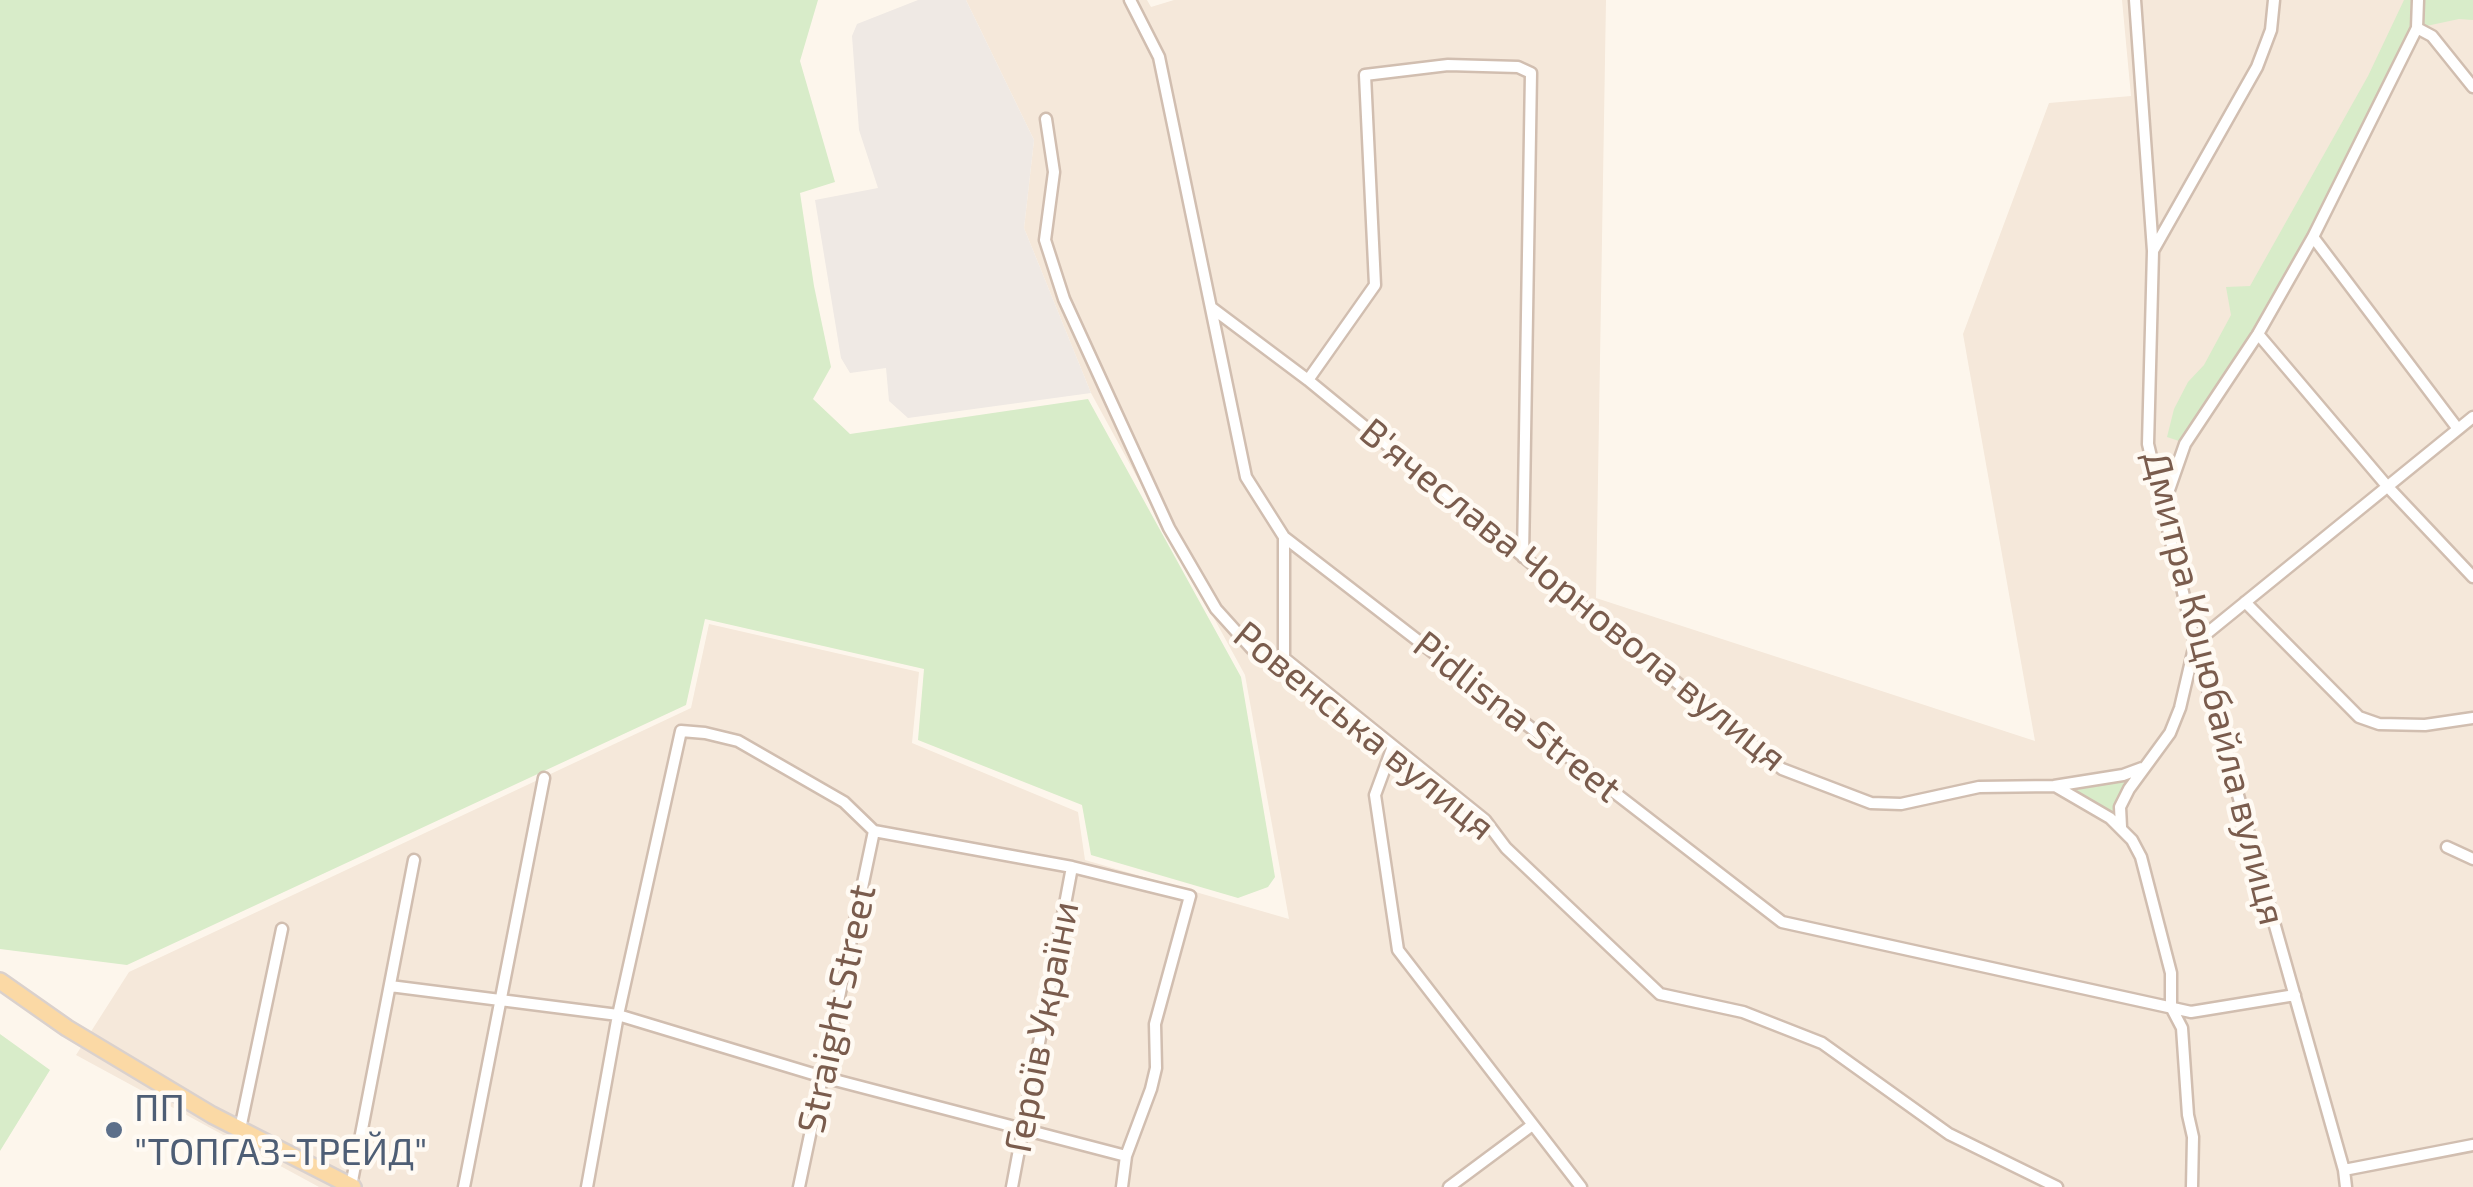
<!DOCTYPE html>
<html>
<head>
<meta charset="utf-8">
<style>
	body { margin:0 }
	canvas { display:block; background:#fdf6ec }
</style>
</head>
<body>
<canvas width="2473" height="1187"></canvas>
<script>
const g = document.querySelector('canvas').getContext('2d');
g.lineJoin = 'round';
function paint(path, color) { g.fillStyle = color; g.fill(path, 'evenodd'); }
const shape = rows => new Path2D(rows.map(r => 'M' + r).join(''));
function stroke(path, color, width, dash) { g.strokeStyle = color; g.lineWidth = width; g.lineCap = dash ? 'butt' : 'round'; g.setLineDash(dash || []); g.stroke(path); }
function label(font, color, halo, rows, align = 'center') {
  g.font = font + ' "Exo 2",sans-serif'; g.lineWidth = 9; g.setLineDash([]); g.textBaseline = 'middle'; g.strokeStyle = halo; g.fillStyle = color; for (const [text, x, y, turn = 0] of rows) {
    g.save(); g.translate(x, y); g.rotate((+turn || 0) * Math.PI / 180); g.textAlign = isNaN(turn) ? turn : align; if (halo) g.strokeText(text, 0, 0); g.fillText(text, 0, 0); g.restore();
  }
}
paint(shape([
	[966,0,1147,0,1151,7,1174,0,1606,0,1596,598,2035,741,1963,334,2049,103,2131,96,2122,0,2473,0,2473,1187,319,1187,76,1055,129,972,691,708,709,624,919,672,912,743,1078,812,1085,860,1289,919,1245,675,1091,393,1024,228,1034,140]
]), '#f5e8da');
paint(shape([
	[918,0,966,0,1034,140,1024,228,1091,393,908,418,889,401,886,368,850,373,841,358,815,200,878,188,859,130,852,36,857,24]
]), '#efe9e4');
paint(shape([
	[0,0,818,0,800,61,835,182,800,193,814,286,831,367,813,399,850,434,1088,399,1241,677,1275,877,1268,887,1238,898,1091,855,1082,805,918,740,924,669,705,619,686,705,127,965,0,949],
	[2404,0,2473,0,2473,20,2459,19,2417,28,2268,315,2186,436,2179,441,2167,437,2174,409,2188,382,2204,365,2231,315,2226,287,2250,286,2368,76],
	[2142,768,2119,811,2122,828,2054,786],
	[0,1034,50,1070,0,1151]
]), '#d8ecc9');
const street = shape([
	[1130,0,1159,57,1246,477,1284,537,1782,922,2191,1012,2295,995],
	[2135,0,2153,251,2148,444,2195,643,2344,1170,2346,1187],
	[2417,28,2432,36,2473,87],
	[1046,119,1054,172,1045,240,1064,299,1169,528,1216,609,1253,650,1270,657,1284,658,1485,820,1506,848,1660,994,1743,1012,1822,1043,1949,1134,2057,1187],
	[2313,237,2458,429],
	[2154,249,2257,67,2271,30,2274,0],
	[1212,308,1308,380,1782,769,1871,803,1901,804,1979,787,2054,786,2123,775,2142,768],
	[2258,334,2387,486,2473,577],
	[1308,380,1375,285,1365,75,1448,65,1518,67,1531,73,1523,557],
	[2163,507,2185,444,2258,334,2313,237,2417,28,2418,0],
	[2245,602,2359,717,2379,724,2425,725,2473,718],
	[2195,643,2473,417],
	[1284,658,1284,537],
	[1393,746,1375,795,1398,950,1581,1187],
	[2055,786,2110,818,2132,840,2141,857,2171,973,2171,1007,2182,1028,2188,1115,2193,1137,2192,1187],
	[2121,827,2120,807,2129,789,2170,733,2180,708,2195,644],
	[2447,847,2473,859],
	[390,986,618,1015,823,1077,1126,1156],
	[240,1129,282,929],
	[2344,1170,2473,1145],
	[351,1186,414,860],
	[464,1187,544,778],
	[587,1187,618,1015,681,731,705,733,738,741,844,802,874,831,1072,867,1190,896,1155,1024,1156,1068,1151,1089,1126,1156,1122,1187],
	[799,1187,874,831],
	[1012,1187,1072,867],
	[1449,1187,1531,1126]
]);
const primary = shape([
	[0,981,67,1028,212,1115,353,1187]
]);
stroke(street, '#d1beb0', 15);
stroke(primary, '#dad1cd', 20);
stroke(street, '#fff', 10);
stroke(primary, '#fbd9a5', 15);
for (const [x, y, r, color] of [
	[114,1130,10,"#5c6f8a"]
]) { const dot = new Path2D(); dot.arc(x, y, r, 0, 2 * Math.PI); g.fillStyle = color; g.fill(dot); stroke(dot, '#fffaf3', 4); }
label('38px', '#7a5c4d', '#fffaf3', [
	["В'ячеслава Чорновола вулиця",1573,595,39],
	["Дмитра Коцюбайла вулиця",2214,688,76],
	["Pidlisna Street",1517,717,38],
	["Ровенська вулиця",1364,731,39],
	["Straight Street",837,1009,-78],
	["Героїв України",1042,1027,-79]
]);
label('38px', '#4e5e75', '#fffaf3', [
	["ПП",134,1108],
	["\"ТОПГАЗ-ТРЕЙД\"",134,1152]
], 'left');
</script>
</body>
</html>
